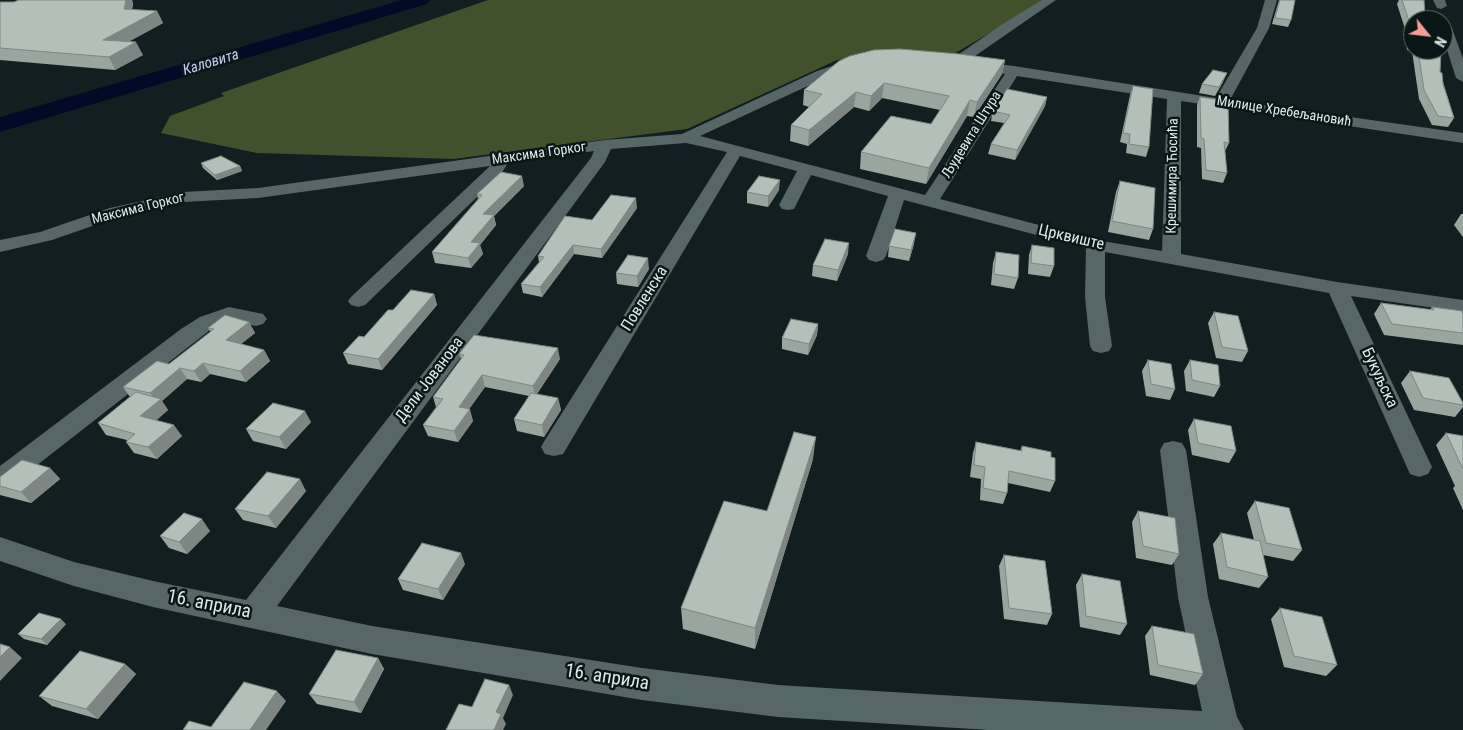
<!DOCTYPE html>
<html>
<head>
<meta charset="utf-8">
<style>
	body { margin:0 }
	#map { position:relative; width:1463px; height:730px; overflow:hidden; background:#121f20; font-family:"Roboto Condensed",sans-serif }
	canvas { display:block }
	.north { position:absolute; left:1403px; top:10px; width:50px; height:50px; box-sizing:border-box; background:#091616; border:1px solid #5f6a6a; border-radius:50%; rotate:119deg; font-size:14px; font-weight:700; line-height:20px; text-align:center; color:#e0e9e9 }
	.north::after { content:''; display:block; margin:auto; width:18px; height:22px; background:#f59c95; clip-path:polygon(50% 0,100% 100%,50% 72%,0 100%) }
</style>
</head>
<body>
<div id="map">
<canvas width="1463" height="730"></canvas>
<div class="north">N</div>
</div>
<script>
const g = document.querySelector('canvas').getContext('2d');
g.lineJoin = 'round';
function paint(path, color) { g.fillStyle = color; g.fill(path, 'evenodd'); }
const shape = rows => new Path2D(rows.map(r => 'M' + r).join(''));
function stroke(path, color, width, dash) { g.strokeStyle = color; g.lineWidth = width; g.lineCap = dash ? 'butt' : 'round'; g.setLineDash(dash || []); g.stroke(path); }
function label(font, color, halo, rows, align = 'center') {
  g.font = font + ' "Roboto Condensed",sans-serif'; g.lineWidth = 5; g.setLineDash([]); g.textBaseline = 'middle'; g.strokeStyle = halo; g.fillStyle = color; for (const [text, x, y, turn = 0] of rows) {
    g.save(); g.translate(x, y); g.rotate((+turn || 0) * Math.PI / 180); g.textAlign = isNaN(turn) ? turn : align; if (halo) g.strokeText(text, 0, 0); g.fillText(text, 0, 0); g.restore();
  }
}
paint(shape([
	[488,0,1046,0,952,55,905,53,837,60,687,129,453,159,257,153,161,133,170,116,224,96,221,93]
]), '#40512c');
paint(shape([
	[402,0,430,0,427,4,0,132,0,117,402,0]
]), '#030a26');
paint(shape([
	[1042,0,1056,0,962,65,952,65,950,62,952,59,1001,25,1042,0],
	[1265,0,1277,0,1269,28,1230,100,1463,133,1463,143,1181,101,1181,254,1337,282,1463,300,1463,312,1351,296,1432,467,1428,474,1419,477,1410,474,1329,293,1105,252,1105,297,1112,346,1109,351,1101,353,1093,351,1090,346,1085,297,1086,248,904,200,886,256,883,260,876,262,869,260,866,256,888,196,811,175,794,209,788,210,782,209,779,205,797,171,740,156,563,454,554,456,545,454,541,447,545,440,727,152,686,143,611,149,605,162,277,606,372,626,642,668,778,685,1202,711,1178,597,1160,450,1164,443,1173,441,1182,443,1186,450,1208,597,1237,717,1244,730,989,730,778,717,642,700,372,654,153,607,74,586,0,561,0,537,74,562,153,581,246,600,591,158,594,151,508,163,501,174,365,305,358,307,351,305,348,301,351,297,490,166,258,198,183,202,121,216,52,240,0,252,0,240,40,232,110,208,183,192,258,188,605,140,682,134,817,71,853,59,860,63,858,66,827,77,700,136,925,195,1005,74,969,68,967,65,969,62,974,61,1014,66,1216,98,1257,28,1265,0],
	[1017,76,1167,99,1162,251,1096,240,940,199,1017,76],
	[1433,0,1445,0,1447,6,1441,9,1437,8,1433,0],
	[1446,24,1452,28,1463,59,1463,82,1456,78,1443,37,1443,25,1446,24],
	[229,307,263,314,267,319,263,324,256,326,230,321,214,327,9,487,0,490,0,466,181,329,200,317,229,307]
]), '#576767');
paint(shape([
	[19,0,132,0,133,4,132,10,157,11,163,23,130,41,143,55,115,70,0,60,0,2,14,2],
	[1279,0,1295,0,1291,20,1288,27,1272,24],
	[1399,0,1424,0,1413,20,1413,50,1441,50,1440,72,1454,118,1448,127,1432,125,1419,99,1412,51,1407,50,1406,32,1397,4],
	[1005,60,1002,74,974,117,967,116,926,184,860,169,861,152,931,124,940,110,882,98,869,111,854,107,808,146,790,141,791,125,809,107,803,105,804,90],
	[1223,82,1215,96,1199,93,1202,84],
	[1133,86,1149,147,1146,157,1126,153,1127,144,1120,142,1130,95],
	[1047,97,1045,106,1015,160,988,154,991,144,1004,123,991,121,993,111],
	[1200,97,1229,143,1225,151,1227,173,1223,183,1202,179,1201,148,1197,147,1197,105],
	[201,163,240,166,242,171,217,180,203,168],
	[1120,181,1153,229,1149,240,1108,232,1116,192],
	[524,186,494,216,496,225,480,245,483,254,471,268,435,263,432,252,478,199,477,194],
	[779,190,768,207,747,203,747,192],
	[637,208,602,258,574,254,542,297,523,293,521,284,539,262,538,256,592,220],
	[1461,214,1463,214,1463,237,1454,225],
	[914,244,909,261,888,257,889,246],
	[1032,245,1054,266,1050,277,1028,274,1029,255],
	[996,252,1018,278,1014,289,991,285,993,263],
	[848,254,837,281,812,276,813,265],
	[649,269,638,287,617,284,616,273],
	[434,294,437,305,382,370,348,364,343,353,364,337,393,310],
	[1381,303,1430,310,1432,307,1463,314,1463,345,1384,335,1374,314],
	[1214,312,1248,351,1242,362,1216,358,1208,323],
	[249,322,255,333,241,344,264,350,270,361,246,382,210,374,201,382,187,379,162,401,168,410,156,420,182,436,157,459,134,453,126,442,127,440,106,435,98,423,130,397,123,387,169,364,211,332,208,328],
	[818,324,817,335,808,355,782,349,782,338],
	[459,354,560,359,537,394,558,398,561,410,544,437,517,431,514,419,529,396,485,387,469,409,473,421,458,442,428,436,423,425,436,407,433,397,461,359],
	[1148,360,1175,389,1170,400,1146,396,1142,371],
	[1190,360,1220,386,1214,397,1186,391,1184,371],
	[1410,371,1463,403,1463,407,1455,417,1414,410,1401,383],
	[1194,419,1236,451,1229,463,1192,455,1188,430],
	[311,422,286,449,253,441,246,429],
	[1446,433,1463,436,1463,510,1453,488,1455,486,1436,445],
	[976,442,1020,451,1022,446,1051,457,1055,481,1050,492,1008,483,1007,493,1003,504,980,500,981,479,970,477,973,453],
	[813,459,755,649,683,629,681,608],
	[50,468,60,479,31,503,0,495,0,477],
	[306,491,276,528,243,520,235,509],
	[1255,501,1302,550,1293,561,1263,555,1268,577,1259,588,1219,579,1213,544,1221,533,1254,540,1247,513],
	[1138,511,1179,554,1172,565,1136,558,1132,522],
	[210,531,187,554,169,548,160,536],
	[1004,555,1052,614,1047,625,1004,619,999,566],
	[465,564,443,600,403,590,398,579],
	[1082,574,1127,624,1120,635,1080,627,1076,585],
	[1280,608,1337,665,1326,676,1284,667,1271,619],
	[66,624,47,645,24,639,18,634],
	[1152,626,1203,674,1195,685,1150,675,1145,636],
	[378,658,384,669,361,713,317,704,309,694],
	[125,664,136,674,98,719,52,706,39,696]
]), '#99a59f');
paint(shape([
	[126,0,132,0,133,4,130,21,124,9],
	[157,11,163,23,109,52,103,40],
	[136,42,143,55,115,70,109,57],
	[1005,60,1002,74,974,117,977,102],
	[1227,73,1223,82,1215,96,1219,87],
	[884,83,882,98,869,111,871,96],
	[856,92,854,107,808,146,809,130],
	[1047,97,1045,106,1015,160,1017,150],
	[970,100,967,116,926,184,929,168],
	[240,166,242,171,217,180,215,175],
	[522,176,524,186,494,216,496,225,480,245,483,254,471,268,468,258,471,242,483,214],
	[780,180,779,190,768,207,768,196],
	[636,198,637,208,602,258,601,249],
	[916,233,914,244,909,261,911,250],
	[849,243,848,254,837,281,838,270],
	[573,245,574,254,542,297,540,287],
	[648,258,649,269,638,287,637,276],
	[434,294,437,305,382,370,378,359],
	[249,322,255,333,232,351,226,340],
	[818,324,817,335,808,355,809,344],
	[558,348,560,359,535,397,533,386],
	[264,350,270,361,246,382,240,371],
	[203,363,210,374,201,382,194,371],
	[180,368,187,379,162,401,168,410,148,428,140,416,156,402,150,393],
	[482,375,485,387,462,419,459,407],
	[558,398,561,410,544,437,542,425],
	[470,409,473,421,458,442,454,431],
	[305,411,311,422,286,449,279,437],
	[174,425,182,436,157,459,148,447],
	[816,437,813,459,755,649,755,628],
	[50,468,60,479,31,503,21,492],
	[300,479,306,491,276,528,268,516],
	[202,519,210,531,187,554,179,542],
	[461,553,465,564,443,600,438,589],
	[61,619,66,624,47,645,41,639],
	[10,647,22,658,0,681,0,657],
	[378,658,384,669,361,713,354,702],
	[125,664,136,674,98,719,86,709],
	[509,685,513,695,503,718,506,724,503,730,494,730,496,712],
	[277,691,286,701,266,730,250,730]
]), '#7d8682');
const building = shape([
	[19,0,126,0,124,9,157,11,103,40,136,42,109,57,0,48,0,2,14,2,19,0],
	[1280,0,1295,0,1291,20,1275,18,1280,0],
	[1402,0,1424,0,1425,14,1429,14,1431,20,1413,20,1413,42,1411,42,1410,24,1402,0],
	[900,49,959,54,1005,60,977,102,970,100,929,168,861,152,891,116,931,124,949,96,884,83,871,96,856,92,809,130,791,125,822,94,804,90,839,61,850,56,874,50,900,49],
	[1418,50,1441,50,1440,72,1442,73,1443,84,1454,118,1438,116,1424,90,1418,50],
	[1213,70,1227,73,1219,87,1202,84,1213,70],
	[1133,86,1153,89,1149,147,1129,144,1130,134,1123,133,1133,86],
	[1007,89,1047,97,1017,150,991,144,1010,115,993,111,1007,89],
	[1200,97,1228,101,1229,143,1224,142,1227,173,1206,170,1204,139,1201,138,1200,97],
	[221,156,240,166,215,175,201,163,221,156],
	[501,172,522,176,483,214,494,215,471,242,480,243,468,258,432,252,482,195,477,194,501,172],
	[759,176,780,180,768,196,747,192,759,176],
	[1120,181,1155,188,1153,229,1112,221,1120,181],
	[611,195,636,198,601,249,573,245,540,287,521,284,544,257,538,256,565,216,592,220,611,195],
	[895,229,916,233,911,250,889,246,895,229],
	[825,239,849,243,838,270,813,265,825,239],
	[1032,245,1054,248,1054,266,1031,263,1032,245],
	[996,252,1019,255,1018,278,994,274,996,252],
	[628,255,648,258,637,276,616,273,628,255],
	[411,290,434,294,378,359,343,353,359,336,364,337,388,310,393,310,411,290],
	[1381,303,1434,310,1432,307,1462,311,1463,314,1463,333,1392,324,1381,303],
	[1214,312,1238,316,1248,351,1222,347,1214,312],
	[225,315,249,322,226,340,264,350,240,371,203,363,194,371,180,368,150,393,123,387,157,361,169,364,214,329,208,328,225,315],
	[791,319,818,324,809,344,782,338,791,319],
	[474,335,558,348,533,386,482,375,459,407,470,409,454,431,423,425,443,399,433,397,464,355,459,354,474,335],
	[1148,360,1171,364,1175,389,1151,384,1148,360],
	[1190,360,1218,365,1220,386,1192,380,1190,360],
	[1410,371,1449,378,1463,403,1463,405,1423,398,1410,371],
	[136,392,161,399,140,416,174,425,148,447,126,442,135,434,98,423,136,392],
	[531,393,558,398,542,425,514,419,531,393],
	[273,403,305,411,279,437,246,429,273,403],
	[1194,419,1231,426,1236,451,1198,443,1194,419],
	[794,432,816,437,755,628,681,608,724,501,767,511,794,432],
	[1446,433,1463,436,1463,469,1446,433],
	[976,442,1022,451,1022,446,1051,452,1051,457,1055,458,1055,481,1009,471,1007,493,983,488,985,467,974,465,976,442],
	[22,460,50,468,21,492,0,486,0,477,22,460],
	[267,472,300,479,268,516,235,509,267,472],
	[1255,501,1289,508,1302,550,1266,543,1255,501],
	[1138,511,1175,518,1179,554,1143,546,1138,511],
	[184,513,202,519,179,542,160,536,184,513],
	[1221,533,1260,541,1268,577,1227,567,1221,533],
	[422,543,461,553,438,589,398,579,422,543],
	[1004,555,1045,561,1052,614,1009,608,1004,555],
	[1082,574,1120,581,1127,624,1086,616,1082,574],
	[1280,608,1322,617,1337,665,1294,656,1280,608],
	[39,613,61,619,41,639,18,634,39,613],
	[1152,626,1194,634,1203,674,1158,665,1152,626],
	[0,644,10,647,0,657,0,644],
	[336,650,378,658,354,702,309,694,336,650],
	[80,651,125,664,86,709,39,696,80,651],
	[485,679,509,685,496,712,501,714,494,730,446,730,459,704,472,707,485,679],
	[244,682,277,691,250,730,183,730,189,721,211,727,244,682]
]);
paint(building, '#b2c0b9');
stroke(building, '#7d8682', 1);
label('14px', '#e0e9e9', '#091616', [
	["Милице Хребељановић",1284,112,9],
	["Људевита Штура",972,135,-58],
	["Максима Горког",539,154,-8],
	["Крешимира Ћосића",1173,176,-89],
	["Максима Горког",138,209,-14]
]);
label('italic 15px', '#bfcff4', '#091616', [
	["Каловита",211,63,-17]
]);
label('16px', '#e0e9e9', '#091616', [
	["Црквиште",1071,238,13],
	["Повленска",645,299,-58],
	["Букуљска",1379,378,65],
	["Дели Јованова",430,380,-53]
]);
label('19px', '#e0e9e9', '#091616', [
	["16. априла",209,605,11],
	["16. априла",607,678,9]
]);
</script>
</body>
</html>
